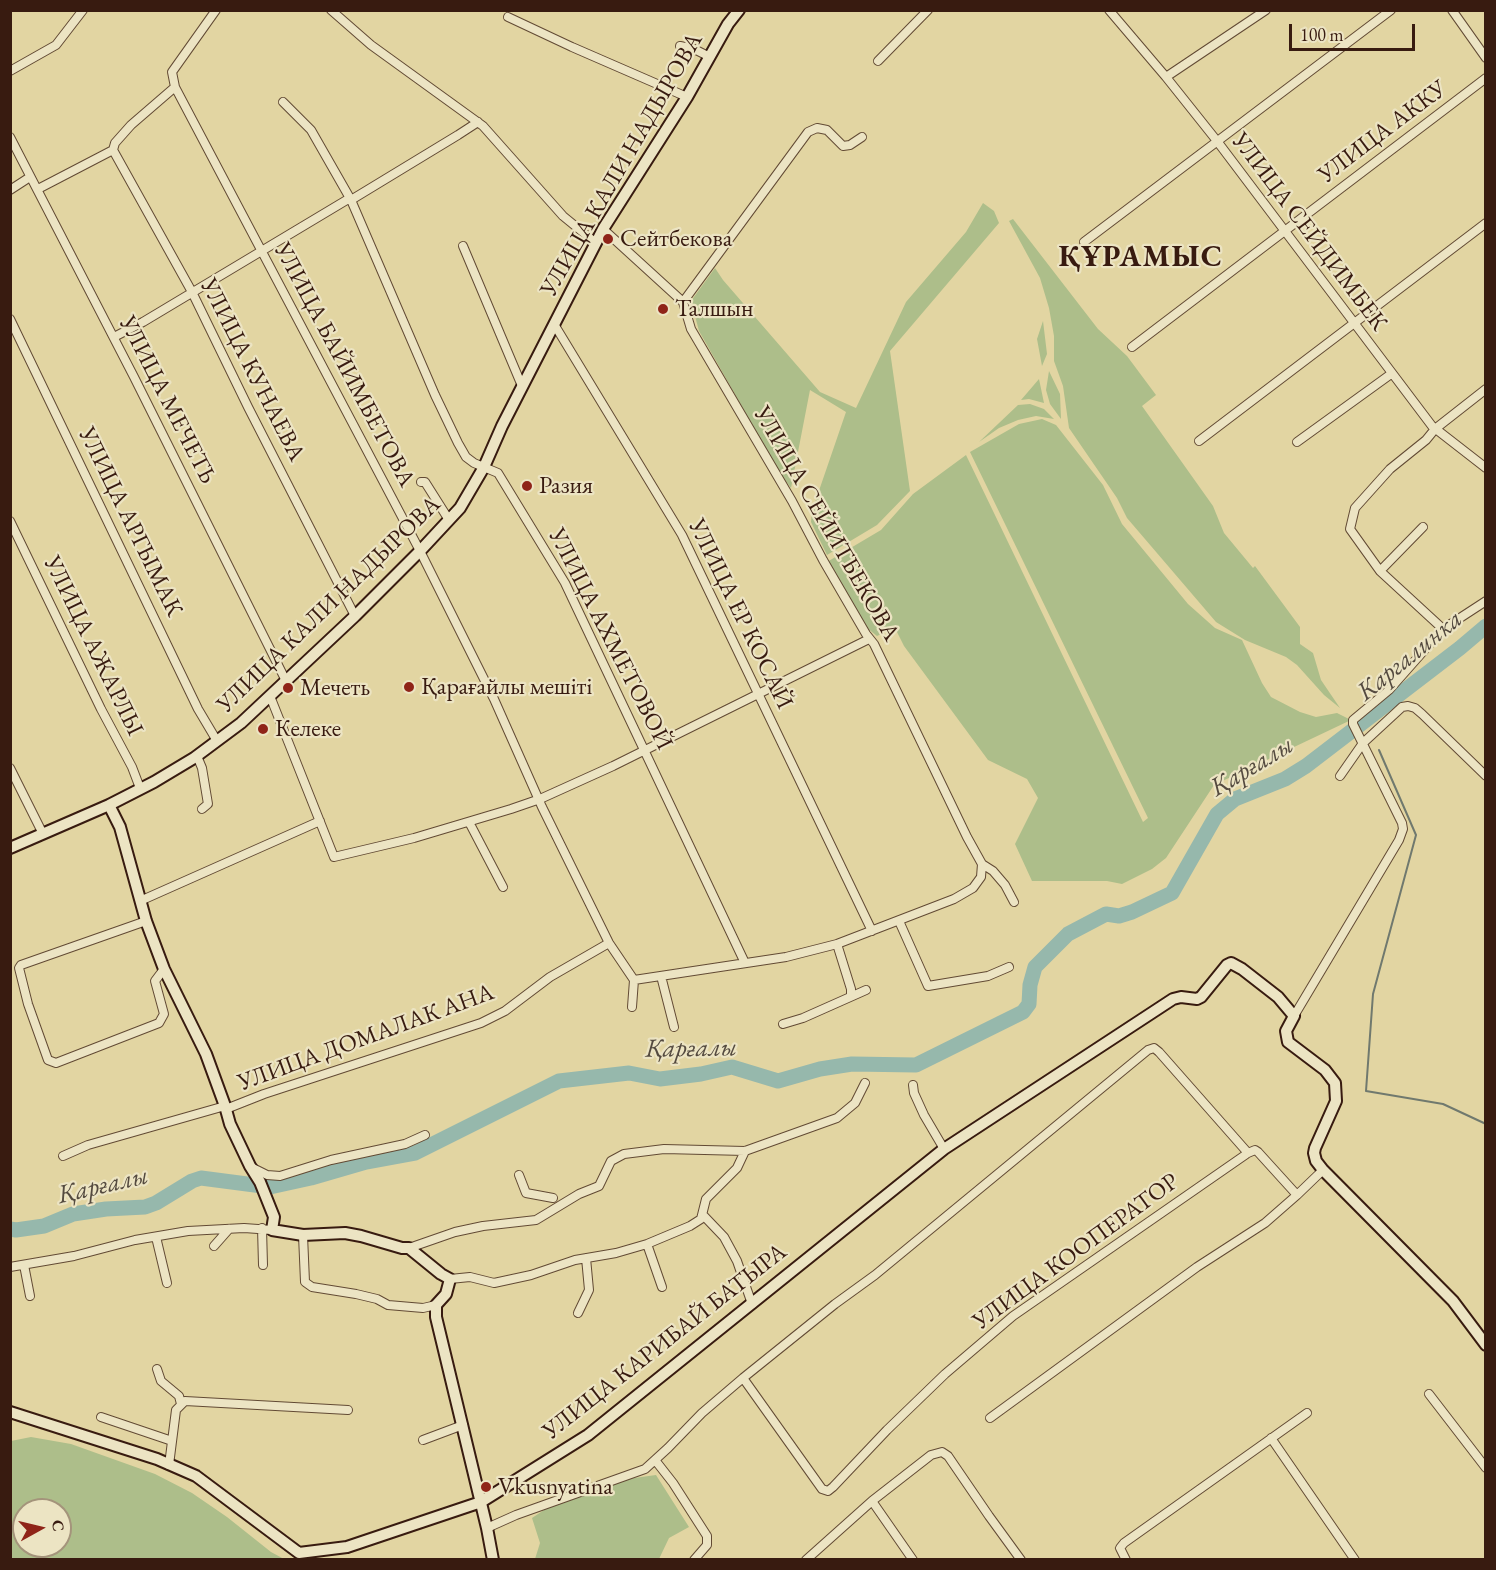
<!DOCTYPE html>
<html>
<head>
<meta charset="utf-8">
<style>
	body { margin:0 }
	#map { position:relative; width:1496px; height:1570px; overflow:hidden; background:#e2d5a2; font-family:"EB Garamond",serif }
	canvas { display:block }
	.frame { position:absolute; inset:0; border:12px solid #381b10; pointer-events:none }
	.north { position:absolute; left:12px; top:1498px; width:60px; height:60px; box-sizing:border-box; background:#ece4c3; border:2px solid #a4947b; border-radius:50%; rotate:82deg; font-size:16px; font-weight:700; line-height:24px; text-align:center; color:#381b10 }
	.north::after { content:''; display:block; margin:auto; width:21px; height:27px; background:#8f2418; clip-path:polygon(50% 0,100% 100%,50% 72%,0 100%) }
	.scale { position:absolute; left:1289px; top:24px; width:126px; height:27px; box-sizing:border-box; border:3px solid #381b10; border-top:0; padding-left:8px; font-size:18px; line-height:21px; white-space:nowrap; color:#381b10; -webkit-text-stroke:4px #ece4c3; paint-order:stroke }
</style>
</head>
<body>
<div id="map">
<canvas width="1496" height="1570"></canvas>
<div class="frame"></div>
<div class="north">С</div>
<div class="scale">100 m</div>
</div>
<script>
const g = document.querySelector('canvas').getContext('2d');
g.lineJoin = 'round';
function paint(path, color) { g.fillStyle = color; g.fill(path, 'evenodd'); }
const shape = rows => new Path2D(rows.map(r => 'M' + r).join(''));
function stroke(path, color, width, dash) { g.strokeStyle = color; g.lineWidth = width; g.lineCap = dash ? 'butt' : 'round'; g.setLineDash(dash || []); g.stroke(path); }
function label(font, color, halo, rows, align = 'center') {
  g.font = font + ' "EB Garamond",serif'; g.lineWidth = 4.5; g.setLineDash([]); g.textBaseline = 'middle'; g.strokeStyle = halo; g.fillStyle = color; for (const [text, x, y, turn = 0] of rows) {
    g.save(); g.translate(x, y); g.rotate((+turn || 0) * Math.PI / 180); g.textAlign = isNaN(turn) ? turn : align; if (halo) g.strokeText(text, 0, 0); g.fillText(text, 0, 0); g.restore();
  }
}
paint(shape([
	[983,203,994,211,999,223,890,351,910,491,877,525,827,555,811,522,812,511,846,412,810,390,791,488,779,472,699,331,691,301,715,268,723,280,820,392,856,408,906,302,966,232],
	[1013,219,1098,329,1127,356,1156,395,1142,406,1213,506,1224,533,1253,568,1255,566,1300,627,1300,644,1313,653,1321,680,1340,708,1324,695,1297,665,1286,657,1245,640,1216,622,1127,518,1117,498,1069,428,1063,386,1054,361,1054,336,1049,308,1040,278,1009,221],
	[1043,321,1047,354,1042,366,1037,339],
	[1049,371,1060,394,1061,419,1050,404,1046,390],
	[1039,379,1044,403,1029,399,1021,400],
	[1030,404,1044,409,1054,419,1036,416,1018,420,999,428,979,442,1018,405],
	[1042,419,1056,425,1103,485,1122,524,1188,604,1215,628,1242,640,1262,683,1271,697,1300,712,1316,717,1337,713,1351,720,1214,785,1166,858,1152,869,1122,884,1107,881,1032,881,1015,844,1038,798,1027,779,988,760,904,646,896,630,892,629,877,636,867,628,827,562,881,530,913,494,966,455,1143,822,1148,818,970,452,1019,424],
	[31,1437,71,1444,155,1474,192,1493,227,1517,271,1552,284,1559,11,1559,11,1441],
	[24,1510,60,1510,60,1546,24,1546],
	[656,1475,689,1527,669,1538,659,1559,535,1559,540,1543,532,1518,547,1508,627,1479]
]), '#adbe8a');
stroke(shape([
	[1379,750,1416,835,1373,994,1366,1091,1443,1104,1486,1124]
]), '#70796e', 2);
stroke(shape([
	[10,1229,16,1230,44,1226,73,1214,106,1209,145,1207,156,1203,192,1181,201,1178,270,1187,311,1178,366,1162,415,1153,559,1081,629,1073,660,1079,701,1074,732,1067,778,1081,820,1069,852,1064,916,1065,1023,1012,1029,1004,1030,985,1035,967,1068,934,1106,914,1119,916,1132,912,1172,893,1217,814,1235,799,1285,779,1306,766,1460,648,1486,626]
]), '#96b8ac', 15);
const street = shape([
	[216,10,172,72,175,87,131,125,115,143,113,150,192,292,248,407,355,616],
	[331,10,371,45,483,126,563,216,596,243],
	[1109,10,1166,77,1217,141,1432,426,1486,468],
	[1452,10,1486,58],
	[508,17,572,47,687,97],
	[680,46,694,49,710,57],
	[878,61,928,10],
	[10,71,56,45,83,10],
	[1166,77,1266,10],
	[175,87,420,551,494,699,542,807,609,943,634,980,786,957,837,944,954,899,973,888,981,877,982,864],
	[283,102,311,130,351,200,435,395,458,443,466,457,474,463,498,473,565,583,745,963],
	[10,137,134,377,286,681],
	[38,189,113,150],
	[10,190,30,177],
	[351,200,458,135,478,122],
	[603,229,683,302,691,329,792,501,823,560,866,634,874,644,967,837,982,864,993,871,1005,885,1014,902],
	[1084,242,1391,10],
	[463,246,522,386],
	[683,302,808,132,817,128,827,130,843,146,850,145,862,137],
	[10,319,198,709,217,741],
	[554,324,682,535,872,931],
	[114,337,143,322,350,198],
	[1132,347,1486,78],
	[1486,389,1435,429,1426,440,1390,469,1355,508,1350,529,1380,571,1443,629,1486,601],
	[1199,441,1486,223],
	[1297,442,1391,374],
	[421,482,425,482,449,520],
	[10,521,101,709,132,767,140,788],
	[1380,571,1423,527],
	[270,696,334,857,414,838,511,809,540,799,613,766,869,639],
	[197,756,202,768,208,804,202,809],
	[10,768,43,834],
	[1340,776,1363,743,1402,707,1408,706,1415,708,1422,714,1486,776],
	[469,822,503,887],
	[140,901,320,821],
	[146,921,21,965,19,968,28,1004,48,1060,56,1063,159,1023,164,1014,155,981,164,969],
	[899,921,928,986,988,976,1009,967],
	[837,944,851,989,851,996],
	[661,976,674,1027],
	[632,1007,634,980],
	[1294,1016,1399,840,1403,829,1402,823,1353,724,1353,720,1389,690,1443,629],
	[783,1024,803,1018,866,990],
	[913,1085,914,1093,924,1115,944,1149],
	[226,1109,264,1094,481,1023,505,1011,550,977,609,943],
	[63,1156,88,1145,225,1106],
	[251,1167,267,1175,280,1176,331,1160,405,1144,425,1135],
	[519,1175,526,1193,553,1198],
	[703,1215,724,1237,737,1261,752,1304],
	[262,1228,263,1265],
	[303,1235,305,1282,312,1287,356,1294,377,1299,388,1305,423,1308,436,1305],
	[156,1237,167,1283],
	[647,1244,662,1287],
	[214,1246,229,1229],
	[409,1248,455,1232,483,1226,536,1220,579,1194,599,1186,611,1161,624,1154,664,1149,745,1151,837,1118,855,1103,865,1083],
	[24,1265,30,1296],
	[10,1267,74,1256,135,1240,188,1231,244,1228,272,1230],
	[450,1279,470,1277,494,1283,531,1275,575,1260,616,1253,647,1244,690,1226,701,1219,706,1199,737,1168,745,1151],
	[578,1313,589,1290,586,1258],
	[157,1369,161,1381,179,1396,181,1404],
	[743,1378,822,1489,828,1491,833,1487,887,1430,945,1374,1013,1316,1248,1153,1255,1150,1258,1152,1297,1195,1323,1170],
	[1429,1394,1486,1468],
	[101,1417,172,1441],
	[990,1418,1197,1267,1265,1223,1297,1195],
	[1271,1438,1355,1560],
	[423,1440,463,1425],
	[655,1460,673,1483,707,1536,707,1545,694,1560],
	[169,1465,176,1410,185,1401,348,1410],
	[487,1528,516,1515,645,1469,668,1448,702,1413,743,1378,835,1304,875,1275,1148,1050,1154,1048,1159,1052,1248,1153],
	[806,1560,872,1501],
	[913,1560,872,1501,931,1455,942,1452,948,1456,989,1516,1021,1560],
	[1126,1560,1120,1548,1124,1543,1307,1413]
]);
const secondary = shape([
	[109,805,120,827,146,921,164,969,206,1054,225,1106,230,1124,250,1166,260,1182,274,1217,272,1230,303,1235,345,1233,361,1236,402,1248,409,1248,441,1274,450,1279,446,1294,436,1305,436,1317,487,1528,493,1560],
	[10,848,109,805,154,782,194,758,241,723,355,616,420,551,460,508,484,467,502,426,603,229,687,97,728,24,739,10],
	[10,1412,157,1459,196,1476,299,1553,347,1547,481,1502,588,1435,944,1149,1173,999,1181,997,1197,999,1201,997,1227,965,1231,963,1242,969,1278,997,1294,1016,1286,1031,1288,1042,1325,1070,1335,1083,1336,1101,1315,1148,1314,1153,1316,1161,1323,1170,1453,1301,1486,1345]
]);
stroke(street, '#624a34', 10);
stroke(secondary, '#381b10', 14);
stroke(street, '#ece4c3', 8);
stroke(secondary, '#ece4c3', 10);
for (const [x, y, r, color] of [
	[608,239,6,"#8f2418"],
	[663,309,6,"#8f2418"],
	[527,486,6,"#8f2418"],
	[409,687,6,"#8f2418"],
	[288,688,6,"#8f2418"],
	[263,729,6,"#8f2418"],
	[486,1487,6,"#8f2418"]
]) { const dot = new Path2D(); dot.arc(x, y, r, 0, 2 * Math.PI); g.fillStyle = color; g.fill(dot); stroke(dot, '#ece4c3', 2); }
label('24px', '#381b10', '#ece4c3', [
	["УЛИЦА АККУ",1383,132,-37],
	["УЛИЦА КАЛИ НАДЫРОВА",622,165,-60],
	["УЛИЦА СЕЙДИМБЕК",1309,232,53],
	["УЛИЦА БАЙИМБЕТОВА",344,365,62],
	["УЛИЦА КУНАЕВА",252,370,63],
	["УЛИЦА МЕЧЕТЬ",167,400,63],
	["УЛИЦА АРГЫМАК",130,522,64],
	["УЛИЦА СЕЙИТБЕКОВА",826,524,60],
	["УЛИЦА КАЛИ НАДЫРОВА",329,605,-44],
	["УЛИЦА ЕР КОСАЙ",740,614,64],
	["УЛИЦА АХМЕТОВОЙ",610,639,63],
	["УЛИЦА АЖАРЛЫ",93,646,64],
	["УЛИЦА ДОМАЛАК АНА",366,1038,-20],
	["УЛИЦА КООПЕРАТОР",1076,1252,-36],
	["УЛИЦА КАРИБАЙ БАТЫРА",665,1342,-38]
]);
label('24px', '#381b10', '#ece4c3', [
	["Сейтбекова",620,239],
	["Талшын",675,309],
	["Разия",539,486],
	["Қарағайлы мешіті",421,687],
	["Мечеть",300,688],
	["Келеке",275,729],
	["Vkusnyatina",498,1487]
], 'left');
label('italic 26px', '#544a3f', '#ece4c3', [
	["Каргалинка",1410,656,-39],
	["Қарғалы",1252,767,-31],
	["Қарғалы",691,1049,-1],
	["Қарғалы",103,1186,-13]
]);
g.letterSpacing = '1.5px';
label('bold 30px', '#381b10', '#ece4c3', [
	["ҚҰРАМЫС",1141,258]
]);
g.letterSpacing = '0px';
</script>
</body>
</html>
